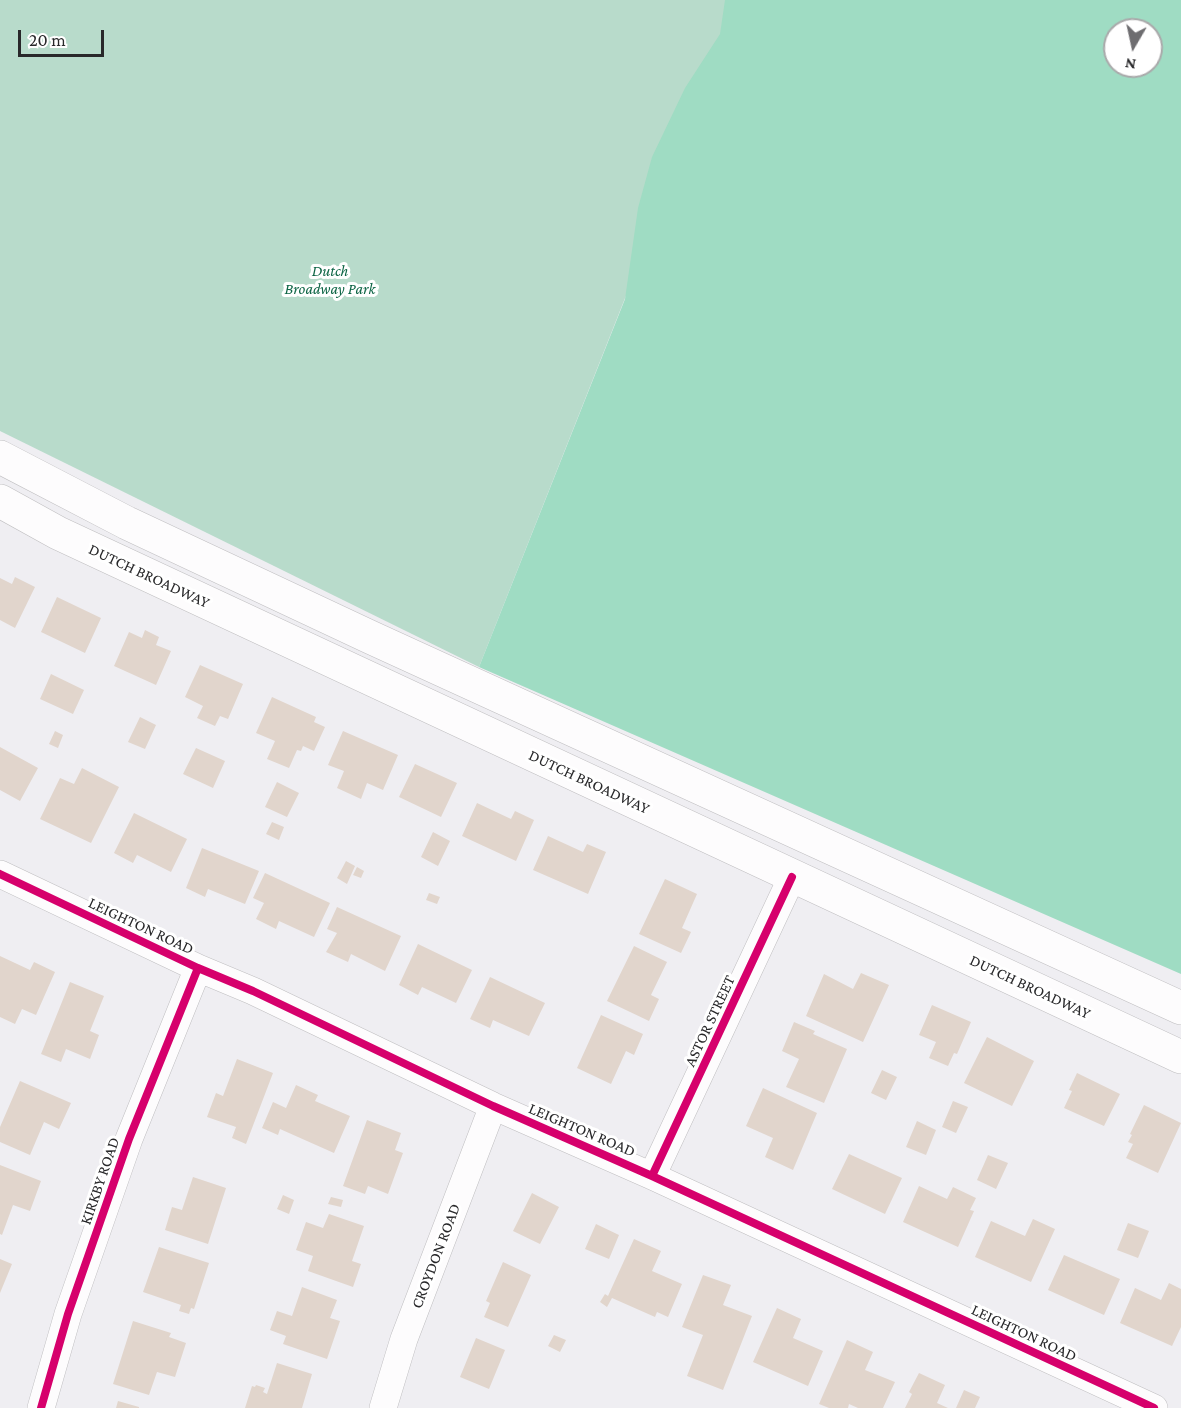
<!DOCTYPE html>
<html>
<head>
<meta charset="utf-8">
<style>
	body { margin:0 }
	#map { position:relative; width:1181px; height:1408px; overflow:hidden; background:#efeef2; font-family:"Crimson Pro",serif }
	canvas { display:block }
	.north { position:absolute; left:1103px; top:18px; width:60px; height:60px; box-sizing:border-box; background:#fff; border:2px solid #a9a9aa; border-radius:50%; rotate:189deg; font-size:16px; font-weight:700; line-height:24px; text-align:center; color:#28282a }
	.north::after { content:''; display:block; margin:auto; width:21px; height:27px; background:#6e6d70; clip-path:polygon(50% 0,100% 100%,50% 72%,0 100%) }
	.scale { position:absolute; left:18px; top:30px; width:86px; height:27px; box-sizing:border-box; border:3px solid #28282a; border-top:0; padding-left:8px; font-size:18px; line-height:21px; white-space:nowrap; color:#28282a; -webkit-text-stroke:4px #fff; paint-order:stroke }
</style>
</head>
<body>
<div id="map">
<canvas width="1181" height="1408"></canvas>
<div class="north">N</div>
<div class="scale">20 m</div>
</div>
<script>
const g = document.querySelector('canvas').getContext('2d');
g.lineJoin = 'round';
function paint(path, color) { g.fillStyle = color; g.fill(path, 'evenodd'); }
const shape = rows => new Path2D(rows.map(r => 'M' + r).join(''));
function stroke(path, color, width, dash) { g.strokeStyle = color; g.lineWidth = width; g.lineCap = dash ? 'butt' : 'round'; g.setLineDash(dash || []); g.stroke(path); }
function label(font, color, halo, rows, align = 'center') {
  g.font = font + ' "Crimson Pro",serif'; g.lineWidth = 6; g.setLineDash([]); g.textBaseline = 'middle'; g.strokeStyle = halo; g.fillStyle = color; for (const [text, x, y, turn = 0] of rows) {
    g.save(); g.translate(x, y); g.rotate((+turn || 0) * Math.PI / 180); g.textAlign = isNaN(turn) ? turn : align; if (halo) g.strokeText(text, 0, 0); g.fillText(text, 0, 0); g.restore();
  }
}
paint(shape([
	[0,0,743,0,479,667,0,431]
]), '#b8dbcb');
paint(shape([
	[725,0,1181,0,1181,974,479,667,625,299,638,208,652,157,685,88,720,34],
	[1115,30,1151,30,1151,66,1115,66]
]), '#9fdcc3');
paint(shape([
	[15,577,35,587,15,628,0,620,0,578,12,584],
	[57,597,101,618,85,653,41,632],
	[145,630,159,637,156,645,171,651,156,685,114,666,129,632,142,638],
	[200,665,243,684,228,719,220,716,215,726,197,718,203,706,185,697],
	[51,674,84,690,73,714,40,699],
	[272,697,316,717,314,722,325,727,314,751,303,746,301,751,297,750,289,768,267,759,275,741,256,733],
	[140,717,156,725,145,749,128,742],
	[55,731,63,735,58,748,49,744],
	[343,731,398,755,383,790,367,783,361,799,337,788,344,771,328,765],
	[0,747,38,768,20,801,0,790],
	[196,748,225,761,213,788,183,774],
	[415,764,457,783,441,817,399,797],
	[82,768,119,787,91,843,40,819,60,778,74,784],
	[277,782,299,793,287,817,265,807],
	[477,803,511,819,515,811,534,820,516,861,462,836],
	[134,813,187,839,171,872,137,855,133,863,114,853],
	[272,822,284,827,279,840,266,834],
	[433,832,450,841,438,866,421,857],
	[548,836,583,852,587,844,606,852,588,894,533,870],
	[202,848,259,871,245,904,208,889,205,897,186,888],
	[346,861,355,866,347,884,337,878],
	[357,867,364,871,361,878,353,875],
	[265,873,330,903,314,937,279,921,276,929,256,919,264,903,253,898],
	[665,879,697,894,682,928,691,932,681,953,639,934],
	[429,893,440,897,437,904,426,900],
	[337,907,401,936,385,971,351,954,348,962,326,952,337,933,327,929],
	[418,944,472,970,456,1003,422,987,418,995,399,985],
	[634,946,667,962,651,995,659,999,649,1021,607,1001],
	[0,956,30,970,34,962,55,972,36,1015,22,1009,15,1024,0,1017],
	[861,973,889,985,863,1042,806,1016,824,974,853,989],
	[490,977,545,1003,529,1036,493,1020,490,1028,470,1019],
	[70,982,104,996,90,1031,99,1035,90,1059,66,1049,61,1062,41,1054],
	[932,1005,971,1022,957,1054,954,1053,948,1066,929,1058,936,1042,919,1035],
	[601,1015,643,1034,634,1055,626,1051,611,1084,577,1068],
	[794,1022,815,1031,813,1034,847,1049,824,1103,786,1087,799,1059,782,1051],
	[987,1037,1034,1061,1012,1106,964,1083],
	[237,1059,273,1073,246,1144,232,1138,236,1127,207,1117,216,1093,223,1096],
	[882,1070,897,1077,886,1100,871,1093],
	[1077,1073,1120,1094,1104,1126,1064,1108,1072,1091,1069,1090],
	[20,1081,71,1103,59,1129,44,1122,30,1155,0,1142,0,1127],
	[296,1085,318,1095,315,1101,350,1116,334,1153,280,1129,278,1135,262,1128,273,1102,286,1108],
	[763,1088,817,1113,793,1170,765,1157,773,1138,746,1126],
	[953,1101,968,1107,956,1133,942,1127],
	[1144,1105,1181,1123,1158,1173,1126,1158,1133,1144,1128,1142,1132,1135,1130,1134],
	[367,1120,401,1133,395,1150,403,1153,388,1194,368,1186,365,1194,343,1186],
	[917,1121,936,1130,926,1155,906,1147],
	[849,1154,902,1178,885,1214,832,1189],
	[988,1155,1008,1163,996,1189,977,1180],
	[0,1165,41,1181,30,1211,13,1205,2,1235,0,1234],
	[193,1177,226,1188,208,1244,165,1230,172,1207,182,1210],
	[919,1186,947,1199,953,1187,976,1198,970,1210,974,1211,958,1247,903,1222],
	[532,1193,559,1207,540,1244,513,1231],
	[283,1195,294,1200,289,1214,277,1209],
	[331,1197,343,1200,341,1207,328,1204],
	[329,1214,364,1226,352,1261,361,1264,353,1287,308,1271,313,1256,296,1250,306,1222,323,1228],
	[1033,1219,1055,1229,1031,1282,975,1257,991,1221,1025,1236],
	[1128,1223,1149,1231,1138,1258,1117,1250],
	[596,1224,619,1235,609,1259,585,1249],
	[634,1239,661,1251,652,1271,682,1284,668,1317,657,1312,655,1317,612,1298,607,1307,600,1302,605,1294,608,1296],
	[159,1247,209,1263,194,1309,191,1308,189,1314,179,1311,181,1305,143,1292],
	[1064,1255,1120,1279,1104,1315,1048,1290],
	[0,1259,12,1264,0,1293],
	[503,1262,531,1275,508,1327,484,1317,490,1303,486,1301],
	[703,1275,731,1285,723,1305,752,1316,723,1390,687,1376,703,1335,682,1327],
	[1169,1283,1181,1289,1181,1327,1172,1346,1120,1323,1135,1288,1161,1300],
	[302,1287,337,1300,330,1318,340,1321,327,1359,283,1344,286,1336,270,1330,277,1311,292,1316],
	[777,1308,801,1319,793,1338,823,1351,808,1386,753,1362],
	[133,1321,171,1333,169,1337,186,1343,175,1377,157,1372,149,1395,113,1384],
	[554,1335,566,1340,560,1352,548,1346],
	[476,1338,505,1350,489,1389,460,1377],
	[847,1340,873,1352,865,1370,895,1382,883,1408,858,1408,849,1404,848,1408,829,1408,819,1404],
	[277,1363,312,1374,302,1408,245,1408,252,1386,255,1387,256,1385,265,1388,263,1392,267,1394],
	[919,1373,945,1385,937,1403,948,1408,905,1408,912,1394,909,1392],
	[964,1390,980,1397,975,1408,956,1408],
	[118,1401,139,1407,139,1408,116,1408]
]), '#e1d5cc');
const street = shape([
	[0,874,198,968,253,991,493,1106,652,1176,1154,1408],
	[652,1176,792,877],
	[41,1408,68,1314,129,1139,198,968],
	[383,1408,404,1339,493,1106]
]);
const secondary = shape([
	[0,457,127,523,370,637,1181,1008],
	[0,501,58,533,1181,1057]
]);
stroke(street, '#bfbec0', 28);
stroke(secondary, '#bfbec0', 34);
stroke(street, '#fdfcfd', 27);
stroke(secondary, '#fdfcfd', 33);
stroke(shape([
	[0,874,198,968,253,991,493,1106,652,1176,1154,1408],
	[652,1176,792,877],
	[41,1408,68,1314,129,1139,198,968]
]), '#d6006c', 8);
label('italic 16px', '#0d6545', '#fff', [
	["Dutch",330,271],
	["Broadway Park",330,289]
]);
label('16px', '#28282a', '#fff', [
	["DUTCH BROADWAY",149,576,25],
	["DUTCH BROADWAY",589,782,25],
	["LEIGHTON ROAD",141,926,25],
	["DUTCH BROADWAY",1030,987,25],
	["ASTOR STREET",710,1021,-65],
	["LEIGHTON ROAD",582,1130,23],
	["KIRKBY ROAD",100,1181,-71],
	["CROYDON ROAD",436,1256,-69],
	["LEIGHTON ROAD",1024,1333,25]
]);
</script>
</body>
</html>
